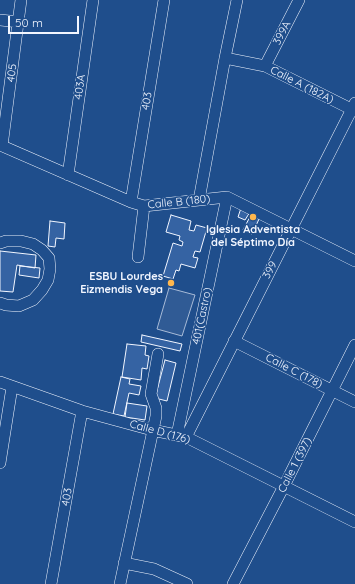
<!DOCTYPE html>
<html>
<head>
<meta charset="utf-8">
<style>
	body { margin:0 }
	#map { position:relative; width:355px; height:584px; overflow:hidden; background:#1f4e8c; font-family:Quicksand,sans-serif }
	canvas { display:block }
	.scale { position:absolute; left:8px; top:16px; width:71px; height:18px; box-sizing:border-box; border:2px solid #f2f6ff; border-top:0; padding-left:5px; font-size:12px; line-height:14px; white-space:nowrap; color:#f2f6ff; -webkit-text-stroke:3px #1f4e8c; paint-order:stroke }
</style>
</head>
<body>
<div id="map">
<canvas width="355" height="584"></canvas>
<div class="scale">50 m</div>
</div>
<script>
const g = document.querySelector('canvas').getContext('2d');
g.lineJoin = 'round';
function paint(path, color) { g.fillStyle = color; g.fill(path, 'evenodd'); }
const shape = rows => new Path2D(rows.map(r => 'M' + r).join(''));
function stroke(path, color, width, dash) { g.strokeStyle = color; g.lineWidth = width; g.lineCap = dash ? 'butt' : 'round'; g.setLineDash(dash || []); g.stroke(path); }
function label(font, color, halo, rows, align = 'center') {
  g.font = font + ' Quicksand,sans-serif'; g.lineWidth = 3; g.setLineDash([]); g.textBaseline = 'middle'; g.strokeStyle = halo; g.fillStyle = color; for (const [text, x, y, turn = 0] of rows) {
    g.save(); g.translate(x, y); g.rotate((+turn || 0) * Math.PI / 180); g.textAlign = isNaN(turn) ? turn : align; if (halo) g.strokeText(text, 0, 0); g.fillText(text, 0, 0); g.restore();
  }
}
const built = shape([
	[169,288,195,295,182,336,157,329,169,288]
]);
paint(built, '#305b95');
stroke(built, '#a8bbd7', 1);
const building = shape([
	[241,208,250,212,245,220,238,217,241,208],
	[252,213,260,217,252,234,243,230,252,213],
	[171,215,191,221,189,230,194,231,196,225,207,228,200,252,195,251,193,257,198,258,195,268,181,264,179,271,176,270,173,279,163,276,173,243,182,246,183,242,179,240,180,236,166,232,171,215],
	[50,221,65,223,64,239,56,238,55,247,48,246,50,221],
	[0,251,36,255,35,268,17,265,13,292,0,291,0,251],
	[20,266,40,268,39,278,19,275,20,266],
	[142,335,182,344,180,351,141,342,142,335],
	[127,344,146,346,145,355,149,356,147,369,142,368,141,380,122,377,127,344],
	[165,360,176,363,167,401,155,398,165,360],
	[121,377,130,379,129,384,141,386,139,395,129,393,124,416,113,414,121,377],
	[127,403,147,406,145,420,125,417,127,403]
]);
paint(building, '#3563a3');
stroke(building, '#f2f6ff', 1);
const minor = shape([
	[0,20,19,22],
	[225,58,265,66,355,111],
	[265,66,299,0],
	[0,145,131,202,144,206,227,197,355,261],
	[2,146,21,0],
	[68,175,93,0],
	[199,200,225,58,237,0],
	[131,202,164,0],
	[0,243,6,241,21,241,33,244,42,250,49,258,50,269,48,280,42,290,33,300,19,306,6,305,0,303],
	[138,257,144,206],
	[234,341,355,402],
	[0,382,82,411,152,430,186,437,355,522],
	[177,435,227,197],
	[186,437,355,103],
	[0,463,12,387],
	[124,563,154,569,187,584],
	[51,584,82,411],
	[120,584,156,416,156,408,151,394,158,354],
	[233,584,284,486,355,345]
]);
stroke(minor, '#f2f6ff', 12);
stroke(minor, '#1f4e8c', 11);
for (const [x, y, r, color] of [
	[253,217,4,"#ffb74d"],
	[171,283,4,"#ffb74d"]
]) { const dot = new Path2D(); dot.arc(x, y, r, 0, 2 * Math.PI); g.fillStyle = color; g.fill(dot); stroke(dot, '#1f4e8c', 1.5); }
label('11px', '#f2f6ff', '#1f4e8c', [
	["399A",282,33,-63],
	["405",12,73,-83],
	["Calle A (182A)",302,85,27],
	["403A",80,87,-82],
	["403",147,101,-81],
	["Calle B (180)",179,202,-6],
	["399",270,270,-63],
	["401(Castro)",202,316,-78],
	["Calle C (178)",294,371,27],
	["Calle D (176)",160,432,15],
	["Calle 1 (397)",295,465,-63],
	["403",67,497,-80]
]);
label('bold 11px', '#f2f6ff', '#1f4e8c', [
	["Iglesia Adventista",253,230],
	["del Séptimo Día",253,243],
	["ESBU Lourdes",163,277,"right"],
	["Eizmendis Vega",163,290,"right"]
]);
</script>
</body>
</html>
